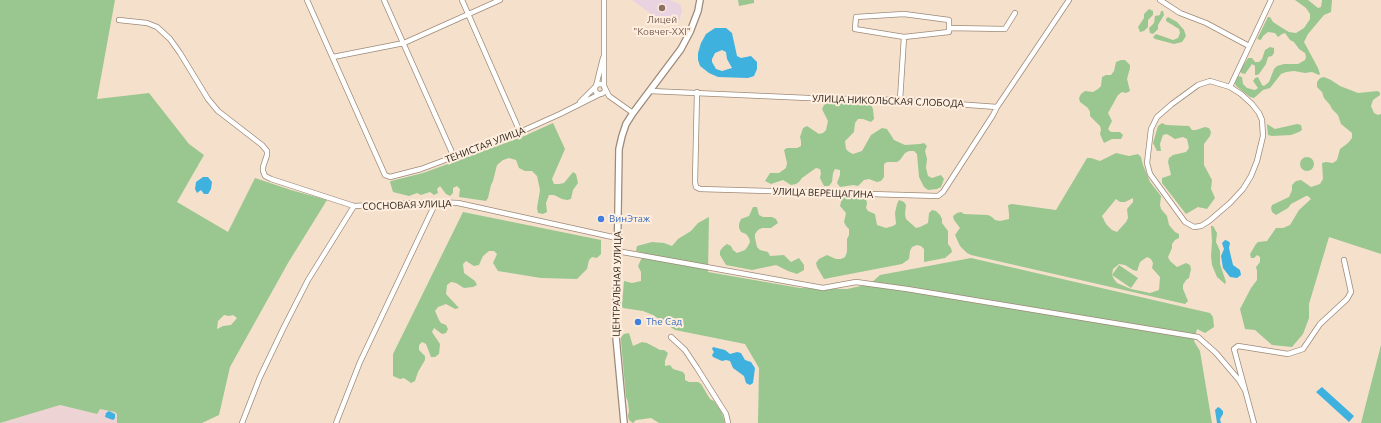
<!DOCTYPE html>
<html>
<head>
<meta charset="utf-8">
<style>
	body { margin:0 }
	canvas { display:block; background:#f5e0cc }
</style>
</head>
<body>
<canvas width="1381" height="423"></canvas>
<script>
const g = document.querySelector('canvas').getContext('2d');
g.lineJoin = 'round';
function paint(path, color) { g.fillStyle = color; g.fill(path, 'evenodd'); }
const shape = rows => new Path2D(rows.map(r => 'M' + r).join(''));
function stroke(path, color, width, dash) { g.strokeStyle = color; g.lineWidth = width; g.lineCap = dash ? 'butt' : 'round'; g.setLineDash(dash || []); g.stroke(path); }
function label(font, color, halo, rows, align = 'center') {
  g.font = font + ' Ubuntu,sans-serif'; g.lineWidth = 4; g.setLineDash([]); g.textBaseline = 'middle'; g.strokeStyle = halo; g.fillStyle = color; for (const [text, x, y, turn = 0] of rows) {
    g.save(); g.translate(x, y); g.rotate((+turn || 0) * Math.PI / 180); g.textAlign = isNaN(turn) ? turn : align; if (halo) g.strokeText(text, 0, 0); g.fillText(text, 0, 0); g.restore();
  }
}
paint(shape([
	[60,405,97,414,100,409,115,412,117,414,117,423,0,423]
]), '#eed3d4');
paint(shape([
	[632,0,670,0,680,4,682,11,679,21,667,21,661,16,654,16]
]), '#e9d3e0');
paint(shape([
	[0,0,115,0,97,99,149,93,189,144,204,155,177,202,228,232,255,178,291,190,327,200,288,263,230,367,219,415,202,423,117,423,117,414,115,412,100,409,97,414,60,405,0,423],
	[224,315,229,316,233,315,237,318,231,325,223,326,217,329,218,321],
	[738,0,754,0,754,3,739,6],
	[1295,0,1308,0,1318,8,1321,7,1322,0,1332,0,1331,12,1324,15,1308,34,1304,42,1318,68,1320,74,1319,75,1312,72,1305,73,1294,71,1286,72,1281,74,1270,88,1263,90,1254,98,1250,97,1236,86,1235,83,1238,76,1242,77,1243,84,1247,88,1255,90,1258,88,1253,81,1255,78,1258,77,1262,85,1264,86,1269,82,1274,69,1277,66,1284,64,1298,64,1305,60,1306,57,1305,53,1299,49,1294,42,1290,40,1285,33,1282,34,1278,37,1275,33,1268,32,1263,36,1261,40,1257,39,1268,17,1270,17,1273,22,1279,26,1289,32,1296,33,1304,28,1310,19,1310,14,1306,8],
	[1149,9,1153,11,1153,15,1148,20,1148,27,1144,31,1140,32,1138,27,1144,18,1144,14],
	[1161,11,1163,11,1164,15,1158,25,1158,29,1153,34,1150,33,1149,28,1154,23,1155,16,1160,15],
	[1168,17,1177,22,1184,30,1186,36,1182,42,1174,44,1155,39,1153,37,1156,34,1173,40,1178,38,1180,33,1179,29,1166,21,1166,19],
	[1270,47,1274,48,1274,53,1272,56,1268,57,1266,64,1259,74,1257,75,1255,75,1255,66,1252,64,1245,74,1241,73,1240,71,1243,66,1248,58,1252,58,1255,62,1259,62,1262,59,1265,50],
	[1121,60,1125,60,1130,65,1130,68,1127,79,1130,91,1126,93,1122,92,1118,95,1108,113,1112,121,1108,129,1111,132,1120,132,1123,135,1121,139,1112,139,1104,143,1100,134,1101,130,1100,126,1090,116,1090,112,1088,108,1080,102,1079,98,1081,94,1085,91,1093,92,1098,89,1101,86,1102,77,1106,75,1111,75,1114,71,1116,62],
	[1324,77,1331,80,1340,86,1358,93,1378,91,1380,93,1380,95,1373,100,1371,106,1374,113,1378,115,1381,114,1381,254,1329,237,1309,304,1309,318,1303,334,1292,347,1272,345,1255,330,1245,329,1240,309,1251,288,1257,280,1257,271,1256,267,1260,262,1260,257,1257,255,1254,258,1251,258,1250,254,1256,244,1258,242,1267,241,1276,228,1283,228,1290,225,1299,210,1311,199,1308,196,1306,196,1291,204,1288,208,1276,215,1272,212,1271,208,1272,205,1289,197,1292,190,1292,185,1296,181,1301,180,1311,187,1320,184,1323,179,1322,163,1326,162,1333,163,1337,160,1340,149,1348,143,1352,138,1352,133,1341,124,1338,115,1332,109,1330,105,1324,98,1322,92,1317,87,1317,82,1320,78],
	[828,103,871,105,873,109,874,119,871,122,863,119,858,119,855,123,854,132,845,141,846,149,849,152,853,154,862,151,871,135,882,128,887,129,894,140,905,145,920,144,924,143,927,146,925,151,927,159,926,168,928,176,932,178,941,175,944,179,941,187,937,189,928,190,924,187,919,177,917,154,914,151,909,151,905,153,900,160,897,162,887,162,884,164,884,177,881,181,877,182,869,179,864,180,858,186,853,185,840,187,837,183,840,175,840,170,835,169,833,173,832,182,829,186,824,186,820,178,821,173,820,169,816,168,802,178,799,182,796,184,791,185,783,180,771,184,765,181,770,173,779,173,786,168,787,163,784,150,787,148,797,148,801,146,801,141,800,137,803,128,807,126,819,134,823,133,826,130,828,121,822,109,824,105],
	[553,123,565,149,552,179,554,184,559,184,564,183,573,172,576,174,578,183,573,190,571,199,567,200,562,199,554,195,549,195,546,203,547,212,543,214,538,213,537,208,540,190,537,176,532,171,525,171,519,168,516,160,509,158,503,160,497,165,493,181,491,185,488,198,486,201,459,197,460,189,457,186,453,188,453,193,450,196,446,194,440,186,437,189,438,193,434,195,430,192,421,195,417,193,409,196,393,192,390,182,391,181,423,173,522,137],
	[1162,123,1166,125,1189,126,1192,130,1196,130,1205,127,1209,128,1211,132,1210,136,1204,144,1204,165,1212,180,1211,189,1215,198,1207,209,1198,207,1186,214,1162,183,1162,178,1171,175,1168,162,1169,158,1173,155,1186,152,1189,148,1187,139,1183,137,1175,139,1167,134,1163,135,1160,144,1161,151,1157,151,1153,143,1158,126],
	[1267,124,1275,129,1297,124,1301,125,1302,130,1299,132,1291,135,1272,136,1268,135],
	[1116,153,1129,156,1138,154,1141,157,1143,165,1150,182,1161,196,1160,205,1161,209,1167,216,1169,225,1175,232,1179,234,1179,238,1175,240,1172,244,1172,248,1168,257,1170,261,1177,267,1186,263,1190,265,1191,269,1189,278,1186,280,1183,285,1183,289,1188,301,1185,304,971,255,967,253,960,246,955,235,960,228,954,220,953,216,957,213,961,212,964,214,988,215,992,217,995,220,1000,221,1009,219,1009,214,1008,205,1012,204,1056,210,1087,158,1091,158,1100,161],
	[1133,198,1133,202,1127,209,1128,218,1126,222,1117,232,1112,230,1106,224,1102,216,1116,199,1120,202,1125,202],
	[1147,257,1151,259,1153,263,1152,268,1160,277,1159,290,1150,293,1131,289,1117,283,1114,279,1112,275,1131,288,1138,278,1119,265,1112,275,1113,269,1119,264,1125,265,1133,270,1137,271,1140,262],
	'1300 164a7 7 0 1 1 14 0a7 7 0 1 1-14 0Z',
	[842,197,866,199,867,203,866,208,868,211,875,214,877,225,886,228,893,226,896,224,895,213,897,204,899,200,904,202,906,205,905,214,906,219,916,228,920,227,928,223,929,213,932,210,936,211,940,215,942,219,942,223,948,231,948,244,951,248,952,252,945,258,924,262,924,249,921,246,917,245,912,247,910,251,909,259,902,264,824,279,817,267,816,263,819,259,827,255,836,259,841,259,845,257,847,252,847,239,849,235,849,229,846,226,844,222,846,213,840,206],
	[753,207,757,207,759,215,763,217,772,217,776,219,778,223,771,228,762,228,758,230,755,234,755,238,757,247,760,250,768,252,770,256,784,255,791,262,799,258,804,265,804,270,797,274,788,271,776,265,752,270,726,265,720,255,720,251,723,247,727,244,731,246,733,250,737,253,745,250,748,246,750,242,749,238,746,234,741,232,739,228,739,224,741,219,749,216],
	[463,212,601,240,601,254,597,258,592,257,589,260,587,269,577,279,541,278,498,271,493,263,497,254,494,251,489,251,483,256,479,265,474,266,466,261,463,264,464,273,475,281,477,285,473,287,464,288,456,283,451,282,447,285,446,294,459,308,455,309,446,304,438,307,435,311,439,320,441,323,446,325,448,329,446,333,442,334,434,328,432,332,440,344,439,354,435,357,431,357,426,344,422,342,419,345,419,350,425,356,425,360,418,372,415,381,411,383,404,378,400,379,393,376,393,354],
	[709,217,708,272,800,288,847,289,870,284,880,275,971,258,1210,313,1213,317,1214,327,1205,333,1197,329,1194,341,1200,351,1212,423,758,423,759,368,745,344,675,330,653,315,643,311,623,308,622,306,624,281,632,283,641,281,641,272,638,266,644,253,636,251,637,246,652,242,664,243,672,246,678,239,691,231,698,223],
	[1211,226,1213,226,1217,233,1216,242,1220,251,1220,264,1226,282,1225,284,1217,277,1212,265,1211,256,1212,242],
	[629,333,633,346,642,342,647,343,660,350,664,350,668,353,665,361,665,366,670,365,673,369,683,372,685,375,685,380,689,382,698,382,701,384,710,399,714,401,722,413,725,423,659,423,651,418,636,420,633,423,629,420,628,416,629,411,628,402,626,397,621,341,621,337,624,334],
	[1381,345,1381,423,1361,423]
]), '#9ac790');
paint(shape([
	[715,28,726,28,732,33,737,56,741,58,751,56,757,62,757,69,754,76,748,78,718,77,709,73,700,66,698,60,698,53,701,43,706,34],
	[722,50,726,52,727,59,732,68,722,71,716,69,712,62,712,59,715,53],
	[203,177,208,177,212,182,211,189,208,194,204,194,201,190,197,193,195,189,196,182],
	[1225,240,1228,241,1230,243,1229,248,1233,265,1240,270,1241,275,1237,278,1230,277,1223,268,1221,256,1224,249,1222,243],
	[713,347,725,350,730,354,737,352,741,353,745,360,751,362,755,368,753,383,750,385,746,383,744,376,733,368,730,361,726,360,722,361,713,357,712,355,714,352,712,349],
	[1322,387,1354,416,1349,422,1316,392],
	[1218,407,1220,408,1223,411,1223,414,1220,419,1221,423,1217,423,1215,410],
	[109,411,115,414,115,418,113,420,105,417,106,413]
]), '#3eb1de');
const minor = shape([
	[307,0,385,175,390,177,421,169,520,132,560,114,600,94],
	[384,0,454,157],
	[462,0,520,132],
	[604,0,604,87],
	[1160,0,1180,13,1206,23,1249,46],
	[119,20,147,23,157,27,170,39,180,53,208,99,218,111,262,145,267,151,267,155,263,167,263,171,265,176,271,179,354,206,436,202,458,203,617,238],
	[949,28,1005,29,1015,13],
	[333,57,404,43,500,0],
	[1210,81,1230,87,1241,94,1252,104,1259,113,1262,120,1263,136,1257,161,1251,176,1243,189,1230,203,1209,221,1201,226,1194,227,1185,222,1150,174,1147,163,1151,129,1157,117,1172,104,1198,85,1210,81],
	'595 89a5 5 0 1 1 10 0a5 5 0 1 1-10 0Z',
	[596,86,603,58],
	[1230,87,1271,0],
	[605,88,609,96,633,113],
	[650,91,808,98,900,100,997,107,1069,0],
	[697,92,695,182,696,187,700,189,938,196,943,192,993,115,997,107],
	[900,100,904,37,949,32,949,20,904,14,856,17,855,29,904,37],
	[580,102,595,87],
	[617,251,823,288,856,282,907,289,1198,337,1216,353,1239,380,1245,390],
	[671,337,685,350,697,368,726,414,728,423],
	[242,423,260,377,284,327,308,280,354,206],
	[336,423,360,362,436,202],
	[1254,423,1234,349,1238,346,1288,354,1303,349,1320,324,1347,299,1351,292,1344,260]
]);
const tertiary = shape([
	[624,423,616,337,619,149,622,136,626,124,633,113,681,49,690,32,698,11,700,0]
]);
stroke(minor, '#9d8a78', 6);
stroke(tertiary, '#9d8a78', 8);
stroke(minor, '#fff', 4.5);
stroke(tertiary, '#fff', 5.5);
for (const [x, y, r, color] of [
	[662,8,4,"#8d6e63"],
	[601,219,4,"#3f7fe0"],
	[638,322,4,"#3f7fe0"]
]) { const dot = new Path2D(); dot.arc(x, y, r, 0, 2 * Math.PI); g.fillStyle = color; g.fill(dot); stroke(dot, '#ffeede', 1.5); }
label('10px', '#785e54', '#ffeede', [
	["Лицей",662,20],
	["\"Ковчег-XXI\"",662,32]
]);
label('10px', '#29221a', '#ffeede', [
	["УЛИЦА НИКОЛЬСКАЯ СЛОБОДА",888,101,2],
	["ТЕНИСТАЯ УЛИЦА",485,145,-21],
	["УЛИЦА ВЕРЕЩАГИНА",823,193,2],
	["СОСНОВАЯ УЛИЦА",407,205,-2],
	["ЦЕНТРАЛЬНАЯ УЛИЦА",617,284,-89]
]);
label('10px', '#366cbe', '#ffeede', [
	["ВинЭтаж",609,219],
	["The Сад",646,322]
], 'left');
</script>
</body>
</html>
